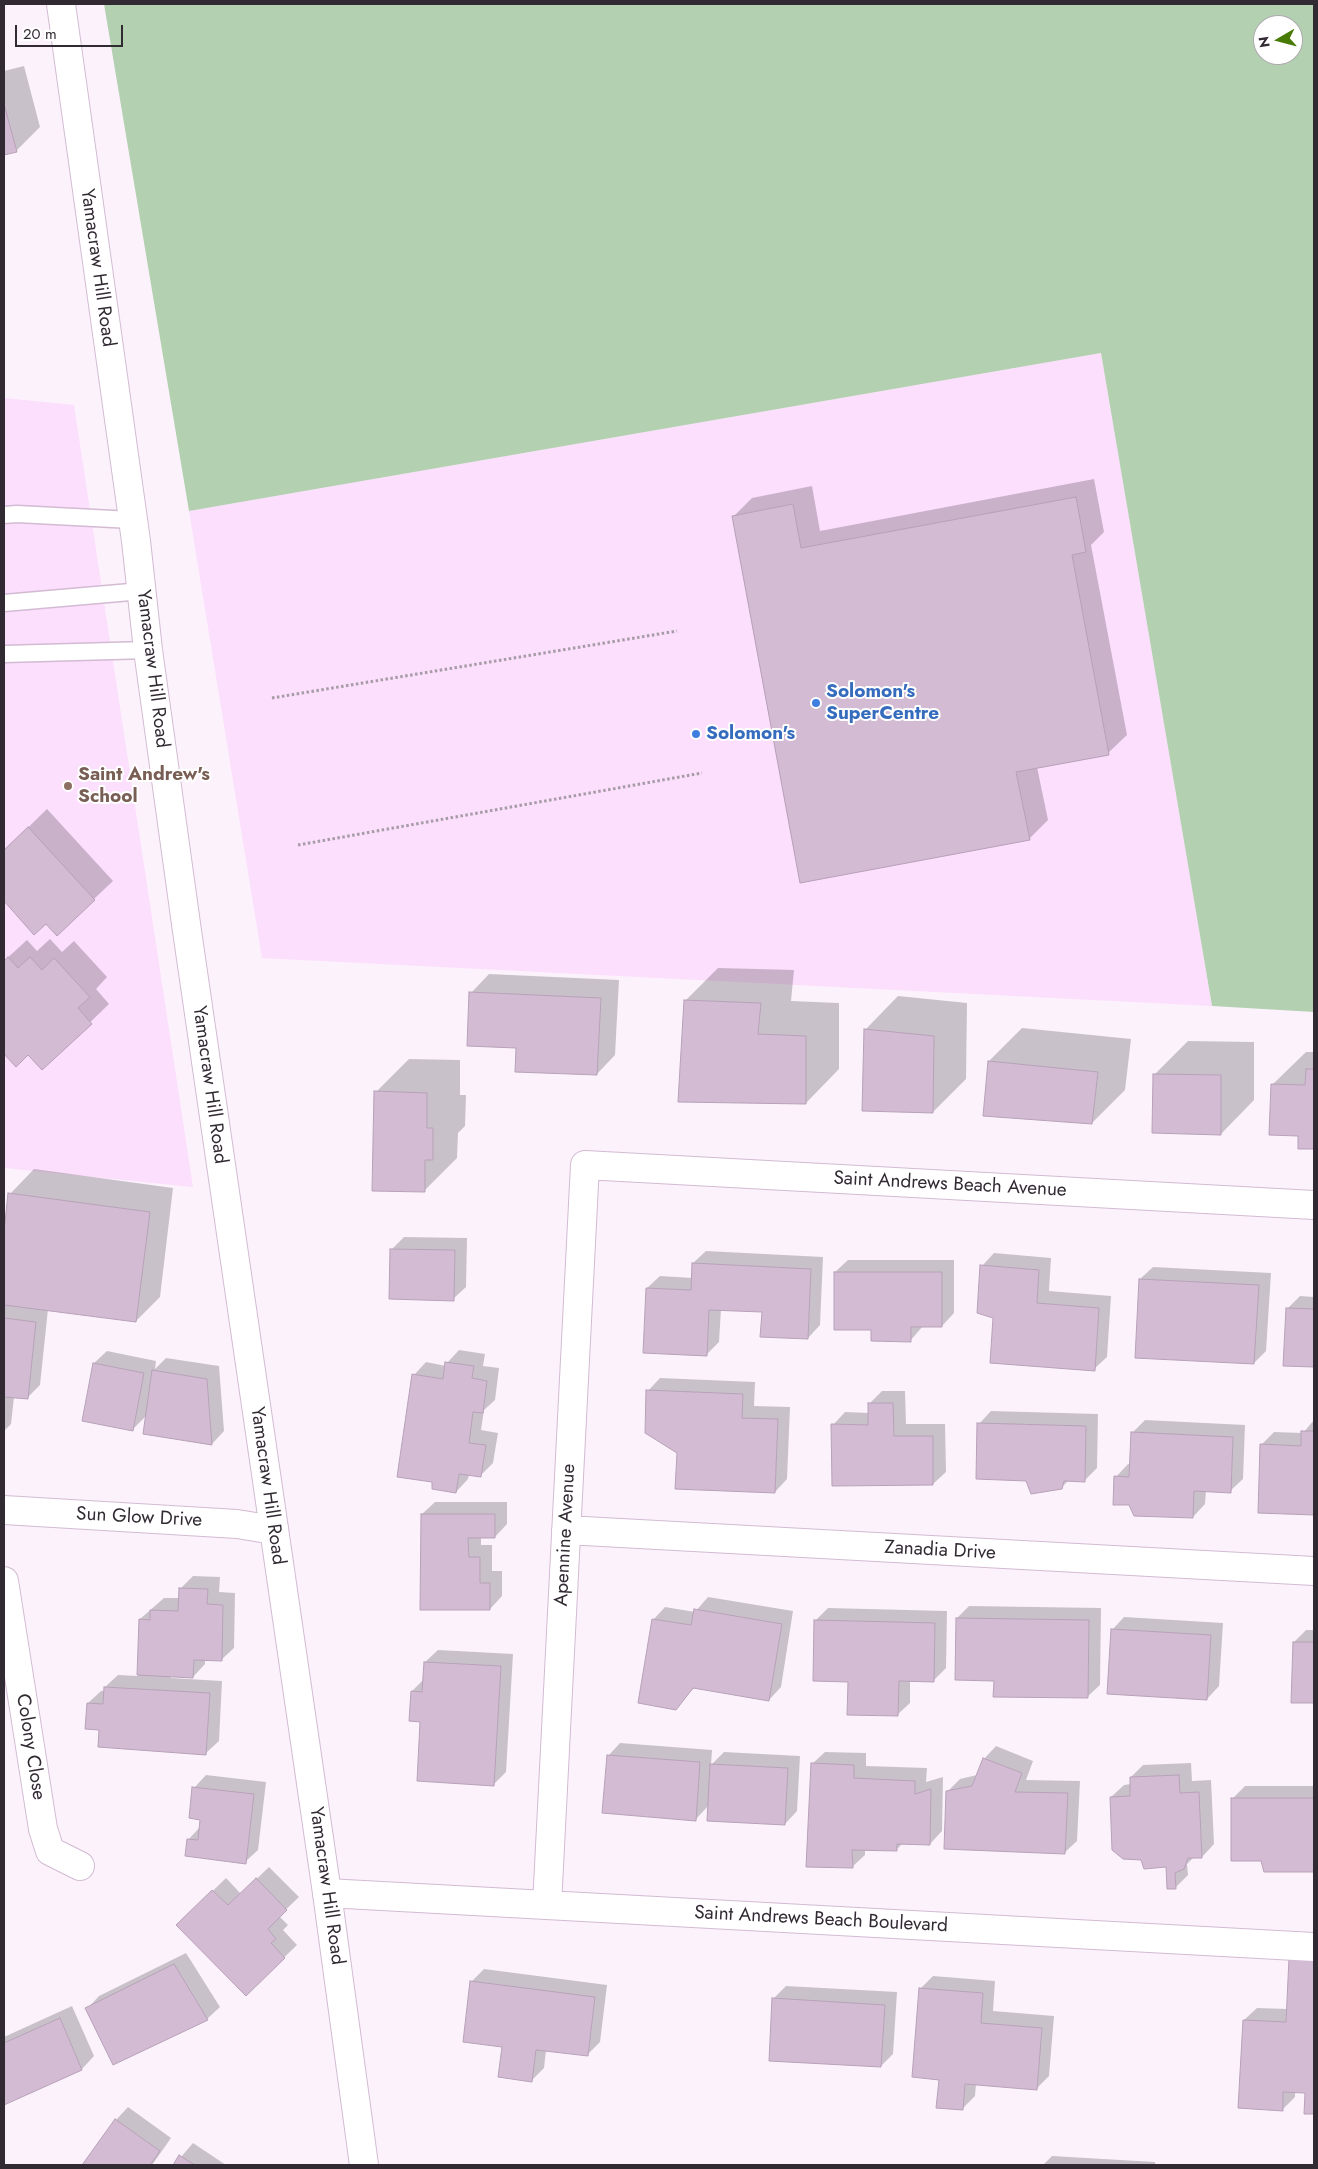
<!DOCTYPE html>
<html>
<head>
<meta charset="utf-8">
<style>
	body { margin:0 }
	#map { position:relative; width:1318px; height:2169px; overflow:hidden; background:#fcf2fc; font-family:Jost,sans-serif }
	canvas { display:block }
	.frame { position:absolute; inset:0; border:5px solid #322a33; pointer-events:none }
	.north { position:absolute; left:1253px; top:15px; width:50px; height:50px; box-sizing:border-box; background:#fff; border:1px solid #adaaad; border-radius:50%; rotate:262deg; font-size:14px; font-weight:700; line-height:20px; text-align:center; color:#322a33 }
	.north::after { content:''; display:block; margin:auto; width:18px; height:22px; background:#487a06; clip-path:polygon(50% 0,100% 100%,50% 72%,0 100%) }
	.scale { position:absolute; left:15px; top:25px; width:108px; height:22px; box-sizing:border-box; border:2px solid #322a33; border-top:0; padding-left:6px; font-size:15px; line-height:18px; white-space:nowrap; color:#322a33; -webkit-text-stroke:4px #fff; paint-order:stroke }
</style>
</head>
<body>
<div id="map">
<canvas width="1318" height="2169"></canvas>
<div class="frame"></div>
<div class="north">N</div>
<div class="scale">20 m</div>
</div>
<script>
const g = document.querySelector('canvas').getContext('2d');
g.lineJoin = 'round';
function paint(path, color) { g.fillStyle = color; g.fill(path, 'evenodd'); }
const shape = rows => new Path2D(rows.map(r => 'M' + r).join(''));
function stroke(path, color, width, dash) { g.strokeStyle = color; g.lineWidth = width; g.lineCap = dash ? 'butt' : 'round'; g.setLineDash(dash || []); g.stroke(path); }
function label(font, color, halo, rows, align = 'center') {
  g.font = font + ' Jost,sans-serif'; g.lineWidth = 4; g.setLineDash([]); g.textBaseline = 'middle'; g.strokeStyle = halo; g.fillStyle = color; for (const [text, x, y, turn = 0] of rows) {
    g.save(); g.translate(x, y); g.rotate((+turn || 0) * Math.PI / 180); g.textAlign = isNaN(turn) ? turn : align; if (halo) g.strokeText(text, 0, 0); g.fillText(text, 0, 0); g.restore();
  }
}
paint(shape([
	[1101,353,1212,1006,262,958,189,511],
	[4,398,74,405,193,1187,4,1168]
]), '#fcdefd');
paint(shape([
	[104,4,1314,4,1314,1012,1212,1006,1101,353,189,511],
	[1263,25,1293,25,1293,55,1263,55]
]), '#b3d1b1');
paint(shape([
	[24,66,40,127,16,151,4,154,4,71],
	[1094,479,1104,532,1091,545,1127,735,1108,753,1037,767,1048,820,1029,839,733,517,752,498,812,486,820,531],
	[47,809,113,881,57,934,46,922,34,933,4,899,4,851],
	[50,939,62,952,74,941,107,977,96,989,109,1004,42,1069,28,1053,16,1065,4,1052,4,961,27,940,37,951],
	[718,968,794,970,791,1001,839,1003,839,1069,806,1103,685,1001],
	[489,974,619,980,615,1055,597,1074,518,1047,471,993],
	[898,996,967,1003,966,1079,933,1112,865,1030],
	[1022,1028,1131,1039,1125,1090,1092,1123,989,1061],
	[1188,1041,1254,1042,1254,1100,1221,1134,1154,1075],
	[1306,1052,1314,1052,1314,1148,1299,1148,1300,1135,1272,1085],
	[409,1059,460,1060,460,1095,466,1095,465,1126,458,1133,457,1158,424,1191,376,1092],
	[34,1169,173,1188,160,1297,136,1321,48,1309,40,1385,27,1398,14,1397,11,1424,4,1431,4,1215,7,1215,10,1194],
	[404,1237,467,1238,466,1287,453,1299,391,1250],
	[706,1251,823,1257,820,1325,808,1338,763,1311,721,1309,719,1342,707,1354,647,1288,660,1276,693,1278,693,1263],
	[994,1253,1051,1258,1049,1291,1111,1296,1107,1357,1094,1369,995,1317,982,1266],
	[848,1260,954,1260,954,1313,942,1326,923,1326,910,1341,872,1329,835,1272],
	[1153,1267,1271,1273,1266,1351,1254,1363,1140,1279],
	[1300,1296,1314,1297,1314,1366,1285,1365,1287,1309],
	[459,1350,485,1354,483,1366,499,1368,495,1400,484,1410,481,1430,498,1433,493,1463,480,1476,469,1474,468,1479,456,1492,434,1481,414,1375,426,1362,446,1366,447,1363],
	[107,1351,156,1361,155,1369,166,1358,219,1366,224,1431,212,1444,147,1415,132,1430,94,1363],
	[660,1378,755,1382,754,1406,790,1407,787,1479,775,1492,678,1452,648,1391],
	[882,1391,905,1391,906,1424,945,1424,946,1472,933,1484,833,1425,845,1412,869,1413,869,1404],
	[991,1411,1098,1414,1097,1468,1085,1480,1069,1480,1061,1488,1026,1479,979,1424],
	[1145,1420,1245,1425,1243,1479,1230,1491,1206,1491,1205,1504,1193,1517,1116,1477,1128,1464,1131,1465,1132,1433],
	[1314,1420,1314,1513,1259,1512,1261,1445,1274,1432,1303,1433],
	[435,1502,507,1502,507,1524,495,1537,481,1537,481,1545,492,1545,492,1571,502,1571,502,1596,490,1609,422,1514],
	[193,1576,220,1577,219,1592,235,1593,234,1648,221,1660,205,1659,205,1664,193,1677,171,1676,171,1678,222,1681,219,1741,206,1753,101,1729,88,1703,101,1691,105,1691,105,1687,118,1675,138,1676,140,1619,164,1598,180,1598,180,1589],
	[708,1597,793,1611,781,1687,769,1700,695,1687,675,1709,653,1620,665,1607,695,1612],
	[969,1606,1101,1608,1100,1685,1087,1697,995,1680,957,1618],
	[828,1608,947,1611,946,1668,933,1681,910,1680,910,1703,897,1715,849,1681,815,1621],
	[1124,1617,1223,1623,1219,1686,1207,1699,1112,1630],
	[1306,1630,1314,1630,1314,1702,1292,1701,1294,1642],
	[438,1650,513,1654,506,1772,493,1785,422,1721,412,1691,424,1679,425,1662],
	[620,1743,712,1750,711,1765,724,1752,800,1756,797,1811,785,1824,709,1805,696,1819,608,1756],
	[996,1746,1033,1761,1026,1780,1080,1781,1077,1841,1064,1853,948,1791,960,1779,977,1775,984,1759],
	[825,1752,866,1753,866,1766,927,1768,926,1782,943,1777,942,1831,930,1844,903,1843,896,1850,865,1849,865,1855,852,1867,812,1764],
	[1191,1763,1192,1781,1211,1780,1214,1844,1202,1857,1194,1857,1187,1864,1188,1875,1175,1888,1167,1866,1142,1859,1111,1797,1124,1785,1131,1784,1131,1777,1143,1765],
	[206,1775,266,1782,258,1850,245,1862,188,1840,200,1827,201,1819,194,1788],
	[1245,1786,1314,1786,1314,1871,1265,1870,1232,1799],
	[269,1867,299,1897,279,1916,288,1925,283,1930,297,1945,246,1994,178,1925,226,1878,241,1894],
	[1314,1947,1314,2113,1306,2113,1306,2092,1295,2091,1295,2097,1282,2110,1244,2020,1257,2008,1288,2009],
	[186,1953,220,2007,207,2019,87,2009,99,1996],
	[484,1969,607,1985,600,2042,587,2055,546,2050,544,2068,532,2080,504,2046,471,1982],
	[933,1976,995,1981,993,2011,1054,2016,1049,2076,1037,2088,976,2084,975,2096,962,2109,940,2078,920,1989],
	[786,1986,897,1992,893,2054,881,2066,770,2060,774,1998],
	[72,2006,94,2056,82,2069,4,2104,4,2037],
	[128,2107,171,2138,152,2165,84,2165,116,2120],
	[193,2143,226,2165,174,2165],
	[1052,2156,1155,2162,1155,2165,1043,2165]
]), '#0003');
const building = shape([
	[4,104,17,152,4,155,4,104],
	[1076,497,1086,552,1072,555,1109,755,1016,772,1030,840,800,883,732,516,793,504,801,548,1076,497],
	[28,827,95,900,57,936,46,924,34,935,4,901,4,850,28,827],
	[8,957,18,968,30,957,42,970,54,958,90,997,78,1008,92,1024,42,1070,28,1055,16,1067,4,1054,4,961,8,957],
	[469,992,601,998,597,1075,515,1072,516,1048,467,1046,469,992],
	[684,1000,761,1003,758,1034,806,1036,806,1104,678,1102,684,1000],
	[864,1029,934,1036,933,1113,862,1111,864,1029],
	[988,1061,1098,1072,1092,1124,983,1116,988,1061],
	[1306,1069,1314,1069,1314,1149,1298,1149,1298,1136,1269,1135,1271,1084,1305,1085,1306,1069],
	[1153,1074,1221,1075,1221,1135,1152,1133,1153,1074],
	[374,1091,427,1093,427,1128,433,1128,433,1160,425,1160,425,1192,372,1191,374,1091],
	[8,1193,150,1212,136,1322,4,1305,4,1232,8,1193],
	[390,1249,455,1250,454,1301,389,1299,390,1249],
	[692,1263,811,1269,808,1339,760,1337,762,1312,709,1310,707,1356,643,1353,646,1288,691,1290,692,1263],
	[980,1265,1039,1270,1037,1303,1099,1308,1095,1371,990,1363,993,1318,977,1313,980,1265],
	[834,1272,942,1272,942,1327,911,1327,911,1342,871,1341,871,1330,834,1330,834,1272],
	[1139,1279,1259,1285,1254,1364,1135,1358,1139,1279],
	[1286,1308,1314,1309,1314,1367,1283,1366,1286,1308],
	[4,1318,36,1322,28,1399,4,1397,4,1318],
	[445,1362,474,1366,472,1378,487,1381,483,1413,473,1412,469,1443,486,1445,481,1477,459,1474,456,1493,432,1489,432,1482,397,1477,412,1374,443,1379,445,1362],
	[93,1363,144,1373,133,1431,82,1421,93,1363],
	[152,1370,207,1379,212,1445,143,1434,152,1370],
	[646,1390,743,1394,742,1418,778,1419,775,1493,675,1489,677,1453,645,1433,646,1390],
	[868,1403,893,1403,894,1436,933,1436,933,1485,832,1486,831,1424,868,1425,868,1403],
	[977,1423,1086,1426,1085,1482,1064,1481,1062,1489,1031,1494,1026,1481,976,1479,977,1423],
	[1301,1431,1314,1431,1314,1515,1258,1513,1260,1444,1301,1446,1301,1431],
	[1131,1432,1233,1437,1231,1493,1194,1491,1193,1518,1134,1516,1129,1505,1113,1505,1114,1476,1129,1477,1131,1432],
	[421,1514,495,1514,495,1538,468,1538,469,1557,480,1557,480,1583,490,1583,490,1610,420,1610,421,1514],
	[179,1588,208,1589,207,1604,223,1605,222,1661,194,1660,193,1678,137,1675,139,1619,150,1620,150,1610,178,1611,179,1588],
	[694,1609,782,1624,769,1701,693,1688,676,1710,638,1703,652,1619,691,1625,694,1609],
	[956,1618,1089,1620,1088,1698,993,1697,994,1681,955,1680,956,1618],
	[814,1620,935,1623,934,1682,899,1681,898,1716,847,1715,848,1682,813,1681,814,1620],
	[1111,1629,1211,1635,1207,1700,1107,1694,1111,1629],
	[1293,1642,1314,1642,1314,1703,1291,1703,1293,1642],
	[424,1662,501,1666,494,1786,417,1781,420,1722,409,1721,411,1691,422,1692,424,1662],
	[104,1687,210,1693,206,1755,98,1747,99,1730,85,1729,87,1703,103,1704,104,1687],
	[607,1755,700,1762,696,1821,602,1813,607,1755],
	[983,1758,1022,1773,1015,1792,1068,1793,1065,1854,944,1849,946,1791,972,1786,983,1758],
	[811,1763,854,1765,854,1778,915,1781,915,1794,931,1789,930,1845,897,1844,897,1851,852,1850,853,1868,806,1867,811,1763],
	[710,1764,788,1768,785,1825,707,1821,710,1764],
	[1179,1775,1180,1793,1199,1792,1202,1858,1188,1858,1184,1869,1175,1873,1176,1889,1167,1889,1166,1867,1144,1869,1141,1860,1123,1859,1112,1850,1110,1797,1130,1796,1130,1777,1179,1775],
	[192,1787,254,1794,246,1864,185,1856,187,1839,198,1840,200,1820,189,1818,192,1787],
	[1231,1798,1314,1798,1314,1872,1264,1872,1261,1861,1231,1861,1231,1798],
	[256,1878,287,1910,268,1929,276,1939,271,1943,285,1958,246,1996,176,1925,212,1890,228,1905,256,1878],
	[1289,1958,1314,1960,1314,2114,1304,2114,1305,2093,1283,2092,1283,2111,1238,2108,1243,2020,1286,2022,1289,1958],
	[174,1964,208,2020,113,2065,85,2008,174,1964],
	[470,1981,595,1997,588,2056,536,2050,532,2082,498,2077,502,2047,463,2042,470,1981],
	[919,1988,983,1993,981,2023,1042,2028,1037,2090,965,2084,963,2110,936,2108,939,2080,912,2077,919,1988],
	[772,1998,885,2005,881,2067,769,2061,772,1998],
	[60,2018,82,2070,4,2105,4,2043,60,2018],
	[115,2119,160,2151,150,2165,82,2165,115,2119],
	[179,2155,195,2165,173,2165,179,2155]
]);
paint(building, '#d2bbd3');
stroke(building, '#b7a1b8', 1);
const service = shape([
	[4,515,17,514,132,520],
	[4,603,142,591],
	[4,654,148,650]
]);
const minor = shape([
	[4,1510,237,1524,274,1530],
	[566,1530,1314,1571],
	[4,1581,43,1829,50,1851,80,1866],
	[327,1893,1314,1947],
	[547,1905,585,1165,1314,1205]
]);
const secondary = shape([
	[61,4,136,541,148,650,187,931,327,1893,364,2165]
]);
stroke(service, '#d2bbd3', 19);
stroke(minor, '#d2bbd3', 30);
stroke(secondary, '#d2bbd3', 30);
stroke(shape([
	[272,698,677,631],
	[298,845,702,773]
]), '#a59ca5', 3, [2.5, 2.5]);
stroke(service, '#fff', 16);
stroke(minor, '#fff', 28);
stroke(secondary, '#fff', 28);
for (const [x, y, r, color] of [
	[816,703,5,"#3f7fe0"],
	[696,734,5,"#3f7fe0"],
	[68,786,5,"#8d6e63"]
]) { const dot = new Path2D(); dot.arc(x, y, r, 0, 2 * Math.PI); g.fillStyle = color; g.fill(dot); stroke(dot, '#fff', 2); }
label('19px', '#322a33', '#fff', [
	["Yamacraw Hill Road",97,268,82],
	["Yamacraw Hill Road",152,669,83],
	["Yamacraw Hill Road",209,1085,82],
	["Saint Andrews Beach Avenue",950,1185,3],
	["Yamacraw Hill Road",267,1486,82],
	["Sun Glow Drive",139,1518,3],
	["Apennine Avenue",566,1535,-87],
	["Zanadia Drive",940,1551,3],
	["Colony Close",30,1747,81],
	["Yamacraw Hill Road",326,1886,82],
	["Saint Andrews Beach Boulevard",821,1920,3]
]);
label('bold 19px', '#366cbe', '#fff', [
	["Solomon's",826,692],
	["SuperCentre",826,714],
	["Solomon's",706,734]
], 'left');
label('bold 19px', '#785e54', '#fff', [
	["Saint Andrew's",78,775],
	["School",78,797]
], 'left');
</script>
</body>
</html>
